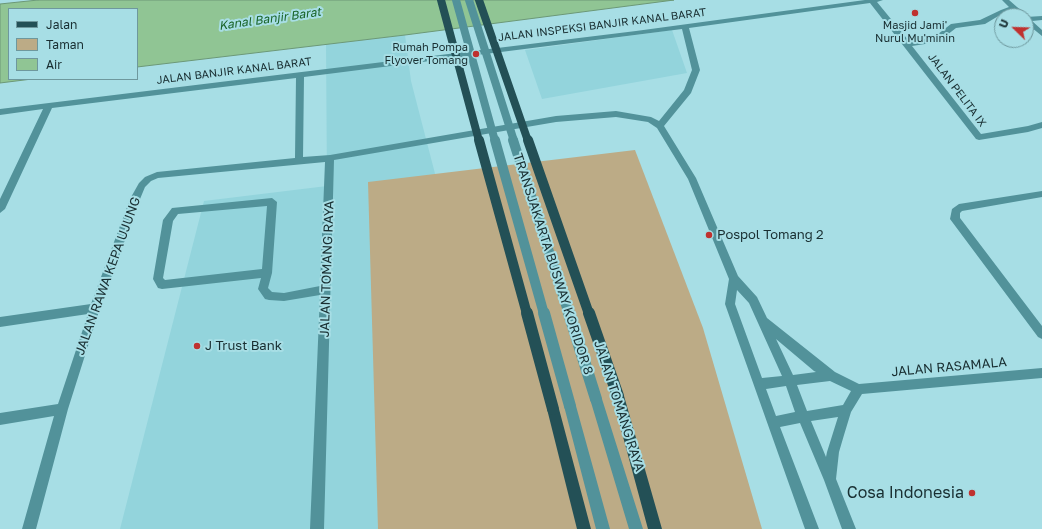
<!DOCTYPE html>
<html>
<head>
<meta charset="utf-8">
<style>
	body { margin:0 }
	#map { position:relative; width:1042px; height:529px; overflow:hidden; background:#a7dee5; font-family:"Golos Text",sans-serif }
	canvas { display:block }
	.legend { position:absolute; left:8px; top:8px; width:130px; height:72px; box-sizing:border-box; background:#a7dee5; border:1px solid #6e989d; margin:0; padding:5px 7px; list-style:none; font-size:12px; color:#192f32 }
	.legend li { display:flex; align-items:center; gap:8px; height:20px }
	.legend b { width:20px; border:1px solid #6e989d }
	.north { position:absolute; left:994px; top:8px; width:40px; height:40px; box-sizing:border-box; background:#a7dee5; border:1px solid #6e989d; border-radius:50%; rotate:293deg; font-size:11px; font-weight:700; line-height:16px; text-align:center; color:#192f32 }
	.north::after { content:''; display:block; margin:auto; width:14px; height:18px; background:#bf312f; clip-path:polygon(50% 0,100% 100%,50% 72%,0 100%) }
</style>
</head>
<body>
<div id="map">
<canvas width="1042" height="529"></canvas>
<ul class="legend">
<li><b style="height:5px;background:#235056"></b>Jalan</li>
<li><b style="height:11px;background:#bcab86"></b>Taman</li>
<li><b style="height:11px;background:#90c594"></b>Air</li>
</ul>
<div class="north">U</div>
</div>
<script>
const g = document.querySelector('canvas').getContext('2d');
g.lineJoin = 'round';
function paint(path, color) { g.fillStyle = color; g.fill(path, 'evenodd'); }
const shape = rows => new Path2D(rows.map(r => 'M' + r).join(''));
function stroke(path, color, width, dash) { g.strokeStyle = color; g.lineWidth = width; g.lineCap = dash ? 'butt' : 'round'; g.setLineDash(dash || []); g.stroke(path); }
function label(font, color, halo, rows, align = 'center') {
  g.font = font + ' "Golos Text",sans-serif'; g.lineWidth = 4; g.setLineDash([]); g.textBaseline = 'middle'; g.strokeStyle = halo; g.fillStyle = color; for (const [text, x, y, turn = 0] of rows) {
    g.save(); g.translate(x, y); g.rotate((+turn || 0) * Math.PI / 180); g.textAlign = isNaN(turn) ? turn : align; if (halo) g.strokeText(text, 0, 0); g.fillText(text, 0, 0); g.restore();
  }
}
paint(shape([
	[672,30,687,73,542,99,525,50],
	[405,35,411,81,447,220,484,529,120,529,204,201,327,186,326,44]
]), '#93d4dc');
paint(shape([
	[635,150,703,328,762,529,378,529,368,182]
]), '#bcab86');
const water = shape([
	[38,0,674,0,405,35,137,67,137,9,9,9,9,79,32,79,0,83,0,4,38,0]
]);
paint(water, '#90c594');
stroke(water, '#6c9877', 1);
paint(shape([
	[865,0,883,0,877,2,909,41,933,38,951,24,980,20,1001,10,1009,7,1002,0,1009,0,1017,7,1026,14,1027,16,1026,17,1019,16,1013,11,1005,12,985,24,956,28,938,42,912,46,981,134,1028,126,1042,122,1042,128,1028,132,979,140,976,139,870,3,689,28,700,70,691,93,664,126,696,178,738,276,757,297,767,318,835,372,859,384,1042,368,1042,378,862,394,851,412,844,435,839,452,836,479,856,529,842,529,824,480,800,423,780,427,819,529,805,529,725,304,729,279,688,179,657,128,648,122,616,117,556,122,334,160,324,529,310,529,320,295,284,301,269,300,265,299,258,289,261,278,162,289,158,288,153,279,163,220,172,208,272,198,277,202,272,273,268,288,272,292,284,293,320,286,325,162,158,178,151,181,145,187,140,199,100,308,68,409,36,529,22,529,54,416,0,425,0,413,58,404,88,314,0,327,0,317,91,304,130,199,139,183,145,177,157,172,295,158,296,78,52,108,5,209,0,213,0,199,43,109,0,115,0,109,636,31,865,0],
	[682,29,692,70,684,90,659,121,651,117,616,111,556,116,330,155,303,157,304,77,682,29],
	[267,206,262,269,165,280,163,278,173,221,178,214,267,206],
	[737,290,749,303,782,376,762,378,735,304,737,290],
	[776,339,814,371,816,372,793,375,776,339],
	[830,381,851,391,843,405,807,411,797,385,830,381],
	[786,386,795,412,776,416,766,389,786,386],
	[838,417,827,452,826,457,811,421,838,417],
	[1042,16,1042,20,1032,21,1042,30,1042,36,1026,23,1026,17,1042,16],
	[1042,191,1042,197,962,211,960,213,960,218,1042,326,1042,339,1038,337,950,219,952,209,959,204,1042,191],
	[596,393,600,395,602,399,643,529,629,529,590,399,592,395,596,393],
	[570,400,574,402,576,406,610,529,596,529,564,406,566,402,570,400]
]), '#52929a');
paint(shape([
	[618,390,622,392,624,396,662,529,648,529,612,396,614,392,618,390],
	[553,403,557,405,559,409,591,529,577,529,547,409,549,405,553,403]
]), '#235056');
stroke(shape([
	[456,0,495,141],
	[469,0,514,141]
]), '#52929a', 8);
stroke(shape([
	[495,140,544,314],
	[513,140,569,314]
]), '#52929a', 10);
stroke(shape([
	[544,313,570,406],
	[569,313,596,399]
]), '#52929a', 12);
stroke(shape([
	[441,0,479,141],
	[479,0,528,141]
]), '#235056', 8);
stroke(shape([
	[479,140,527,314],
	[528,140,589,314]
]), '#235056', 10);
stroke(shape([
	[527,313,553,409],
	[589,313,618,396]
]), '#235056', 12);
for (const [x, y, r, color] of [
	[915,13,4,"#bf312f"],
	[476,54,4,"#bf312f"],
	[709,235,4,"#bf312f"],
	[197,346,4,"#bf312f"],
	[972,493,4,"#bf312f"]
]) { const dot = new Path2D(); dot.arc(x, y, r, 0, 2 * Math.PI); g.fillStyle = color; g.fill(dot); stroke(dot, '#a7dee5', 1.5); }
label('11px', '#192f32', '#a7dee5', [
	["JALAN INSPEKSI BANJIR KANAL BARAT",602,25,-7],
	["JALAN BANJIR KANAL BARAT",234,71,-7],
	["JALAN PELITA IX",957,90,53]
]);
label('11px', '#192f32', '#a7dee5', [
	["Masjid Jami'",915,26],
	["Nurul Mu'minin",915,39],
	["Rumah Pompa",468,48,"right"],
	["Flyover Tomang",468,61,"right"]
]);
label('italic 12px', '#196428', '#a7dee5', [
	["Kanal Banjir Barat",270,19,-8]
]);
label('13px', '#192f32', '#a7dee5', [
	["Pospol Tomang 2",717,235],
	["J Trust Bank",205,346]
], 'left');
label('13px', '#192f32', '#a7dee5', [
	["TRANSJAKARTA BUSWAY KORIDOR 8",553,264,72],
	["JALAN TOMANG RAYA",327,269,-88],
	["JALAN RAWA KEPA UJUNG",108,276,-70],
	["JALAN RASAMALA",949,367,-5],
	["JALAN TOMANG RAYA",619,406,72]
]);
label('16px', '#192f32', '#a7dee5', [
	["Cosa Indonesia",964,493]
], 'right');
</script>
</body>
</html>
